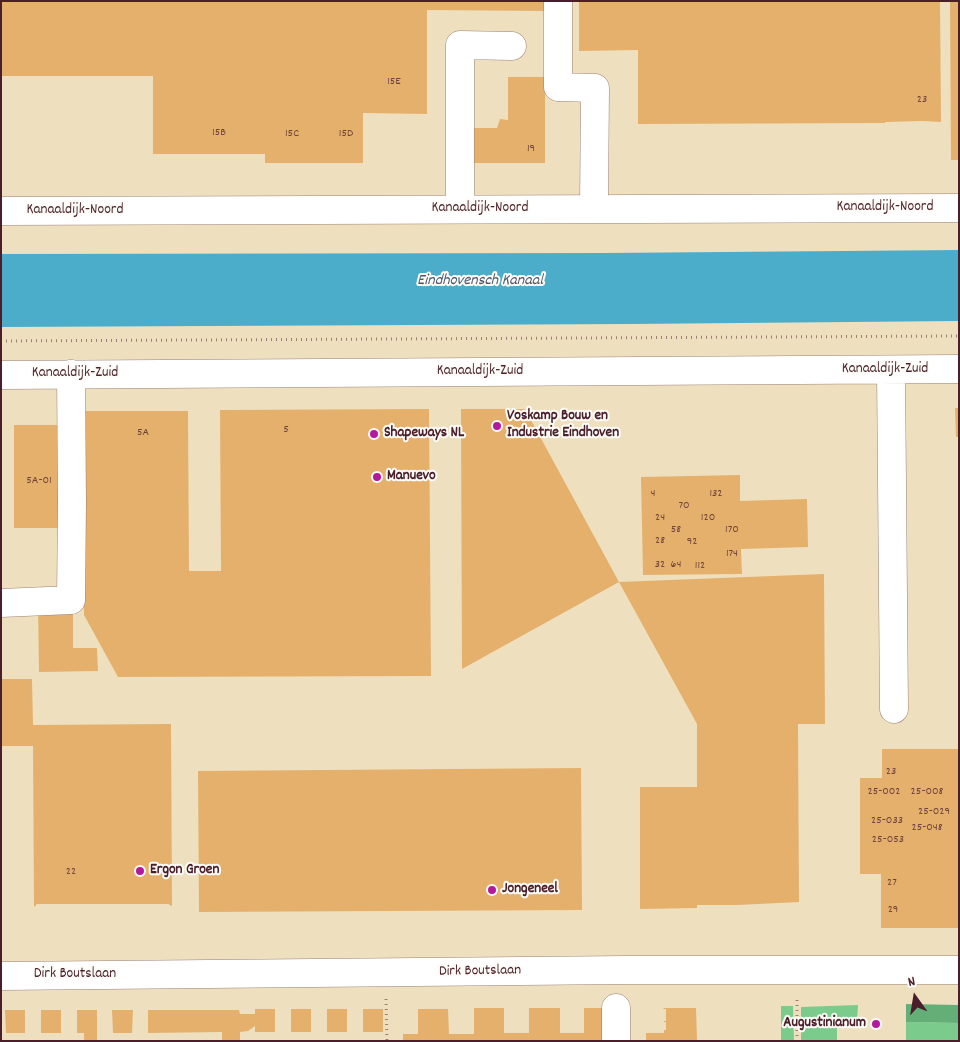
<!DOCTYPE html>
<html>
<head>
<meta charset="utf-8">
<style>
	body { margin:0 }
	#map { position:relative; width:960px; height:1042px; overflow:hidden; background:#eee0bf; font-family:Dekko,sans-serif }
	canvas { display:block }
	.frame { position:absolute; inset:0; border:2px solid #4a1f2b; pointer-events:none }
	.north { position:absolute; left:890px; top:972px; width:50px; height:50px; -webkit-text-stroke:4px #fdfcf7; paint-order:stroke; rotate:347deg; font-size:14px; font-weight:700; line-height:20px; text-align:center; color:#4a1f2b }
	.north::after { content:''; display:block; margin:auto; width:18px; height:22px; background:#4a1f2b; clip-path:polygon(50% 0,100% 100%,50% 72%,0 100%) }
</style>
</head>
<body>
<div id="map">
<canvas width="960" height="1042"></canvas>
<div class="frame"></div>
<div class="north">N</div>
</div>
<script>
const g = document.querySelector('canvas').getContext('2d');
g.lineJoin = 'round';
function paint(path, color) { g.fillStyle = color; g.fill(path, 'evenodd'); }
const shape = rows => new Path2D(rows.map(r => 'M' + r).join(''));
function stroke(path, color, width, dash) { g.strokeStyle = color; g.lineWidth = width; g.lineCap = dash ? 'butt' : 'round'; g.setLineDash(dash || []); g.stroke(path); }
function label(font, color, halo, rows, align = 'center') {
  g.font = font + ' Dekko,sans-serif'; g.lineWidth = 4; g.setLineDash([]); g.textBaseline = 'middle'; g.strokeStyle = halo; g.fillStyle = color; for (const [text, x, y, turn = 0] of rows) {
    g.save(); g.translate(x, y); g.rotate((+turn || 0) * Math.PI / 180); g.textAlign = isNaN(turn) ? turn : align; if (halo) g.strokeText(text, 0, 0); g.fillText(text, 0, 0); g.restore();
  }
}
paint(shape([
	[858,1005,857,1021,837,1022,837,1041,801,1041,801,1007],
	[781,1006,793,1006,794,1041,781,1041],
	[906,1022,959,1023,959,1041,906,1041]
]), '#7bcb8c');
paint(shape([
	[906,1004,959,1005,959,1023,906,1022]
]), '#64af78');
paint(shape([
	[959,250,959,321,631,324,1,327,1,254,606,253]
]), '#4cadcb');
paint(shape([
	[1,1,546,1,546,11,427,10,427,114,363,113,363,163,265,163,265,154,153,154,153,76,1,76],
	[579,1,940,1,941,122,922,121,885,122,885,123,638,124,638,50,579,51],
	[950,1,959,1,959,160,951,160],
	[508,77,545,77,545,163,473,163,473,128,497,128,500,119,508,120],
	[955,408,959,408,959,437,956,437],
	[429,409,431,676,118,677,84,615,83,411,188,411,189,571,221,571,220,410],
	[461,409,525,409,619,582,824,574,825,724,798,724,799,902,738,905,697,905,697,908,640,909,640,787,697,787,697,724,619,582,462,669],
	[14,425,71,425,71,528,14,528],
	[740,475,740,501,807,499,808,547,741,549,742,574,643,575,641,477],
	[38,602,73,602,73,648,97,648,98,671,39,672],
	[1,679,32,679,33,725,171,724,172,906,168,904,37,904,34,907,33,746,1,746],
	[882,749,959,749,959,928,881,928,881,874,860,874,860,778,882,778],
	[581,768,582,910,199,912,198,771],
	[474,1008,504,1008,504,1033,529,1033,529,1008,560,1008,560,1033,584,1033,584,1008,602,1008,602,1041,403,1041,403,1034,418,1034,418,1009,448,1009,449,1034,474,1034],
	[664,1008,696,1008,697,1041,646,1041,646,1033,664,1033,664,1030,666,1030,666,1022,664,1022,664,1021,666,1021,666,1009,663,1009],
	[255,1009,275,1009,275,1032,255,1032,255,1026,248,1031,240,1032,240,1041,222,1041,222,1032,148,1033,148,1010,239,1010,240,1014,255,1014],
	[291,1009,311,1009,311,1032,291,1032],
	[327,1009,347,1009,347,1032,327,1032],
	[363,1009,383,1009,383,1032,363,1032],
	[5,1010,25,1010,25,1033,6,1033],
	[41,1010,61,1010,61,1033,41,1033],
	[77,1010,97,1010,97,1041,84,1041,84,1033,77,1033],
	[112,1010,133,1010,132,1033,113,1033]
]), '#e4b06c');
const minor = shape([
	[558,1,558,87,595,88,594,209],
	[460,209,460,45,512,46],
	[1,211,959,208],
	[891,370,894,709],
	[1,375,959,369],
	[1,603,71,600,72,502,71,374],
	[1,976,626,970,959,970],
	[616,1041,616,1008]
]);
stroke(minor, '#9c8075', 29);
stroke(shape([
	[1,341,959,336],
	[386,999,387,1041],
	[797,1041,797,996]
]), '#9c8075', 3, [1, 4]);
stroke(minor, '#fff', 28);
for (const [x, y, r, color] of [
	[497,426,5,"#b5179e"],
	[374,434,5,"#b5179e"],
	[377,477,5,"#b5179e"],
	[140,871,5,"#b5179e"],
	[492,890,5,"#b5179e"],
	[876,1024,5,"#b5179e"]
]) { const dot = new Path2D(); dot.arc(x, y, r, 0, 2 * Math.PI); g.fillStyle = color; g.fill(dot); stroke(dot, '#fdfcf7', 2); }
label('12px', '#70433b', null, [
	["15E",394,82],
	["23",922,100],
	["15B",219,133],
	["15C",292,134],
	["15D",346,134],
	["19",531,149],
	["5",286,430],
	["5A",143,433],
	["5A-01",39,481],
	["4",653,494],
	["132",716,494],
	["70",684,506],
	["24",660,518],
	["120",708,518],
	["58",676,530],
	["170",732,530],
	["28",660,541],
	["92",692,542],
	["174",732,554],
	["32",660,565],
	["64",676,565],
	["112",700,566],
	["23",891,772],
	["25-002",884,792],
	["25-008",927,792],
	["25-029",934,812],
	["25-033",887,821],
	["25-048",927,828],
	["25-053",888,840],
	["22",71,872],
	["27",892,883],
	["29",893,910]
]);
label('15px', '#4a1f2b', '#fdfcf7', [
	["Kanaaldijk-Noord",885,208],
	["Kanaaldijk-Noord",480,209],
	["Kanaaldijk-Noord",75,211],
	["Kanaaldijk-Zuid",885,370],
	["Kanaaldijk-Zuid",480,372],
	["Kanaaldijk-Zuid",75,374],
	["Dirk Boutslaan",480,972,-1],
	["Dirk Boutslaan",75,975]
]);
label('bold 15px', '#4a1f2b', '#fdfcf7', [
	["Voskamp Bouw en",507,417],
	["Industrie Eindhoven",507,434],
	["Shapeways NL",384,434],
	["Manuevo",387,477],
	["Ergon Groen",150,871],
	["Jongeneel",502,890],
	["Augustinianum",866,1024,"right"]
], 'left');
label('italic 16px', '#4b586b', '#fdfcf7', [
	["Eindhovensch Kanaal",480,282]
]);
</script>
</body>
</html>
